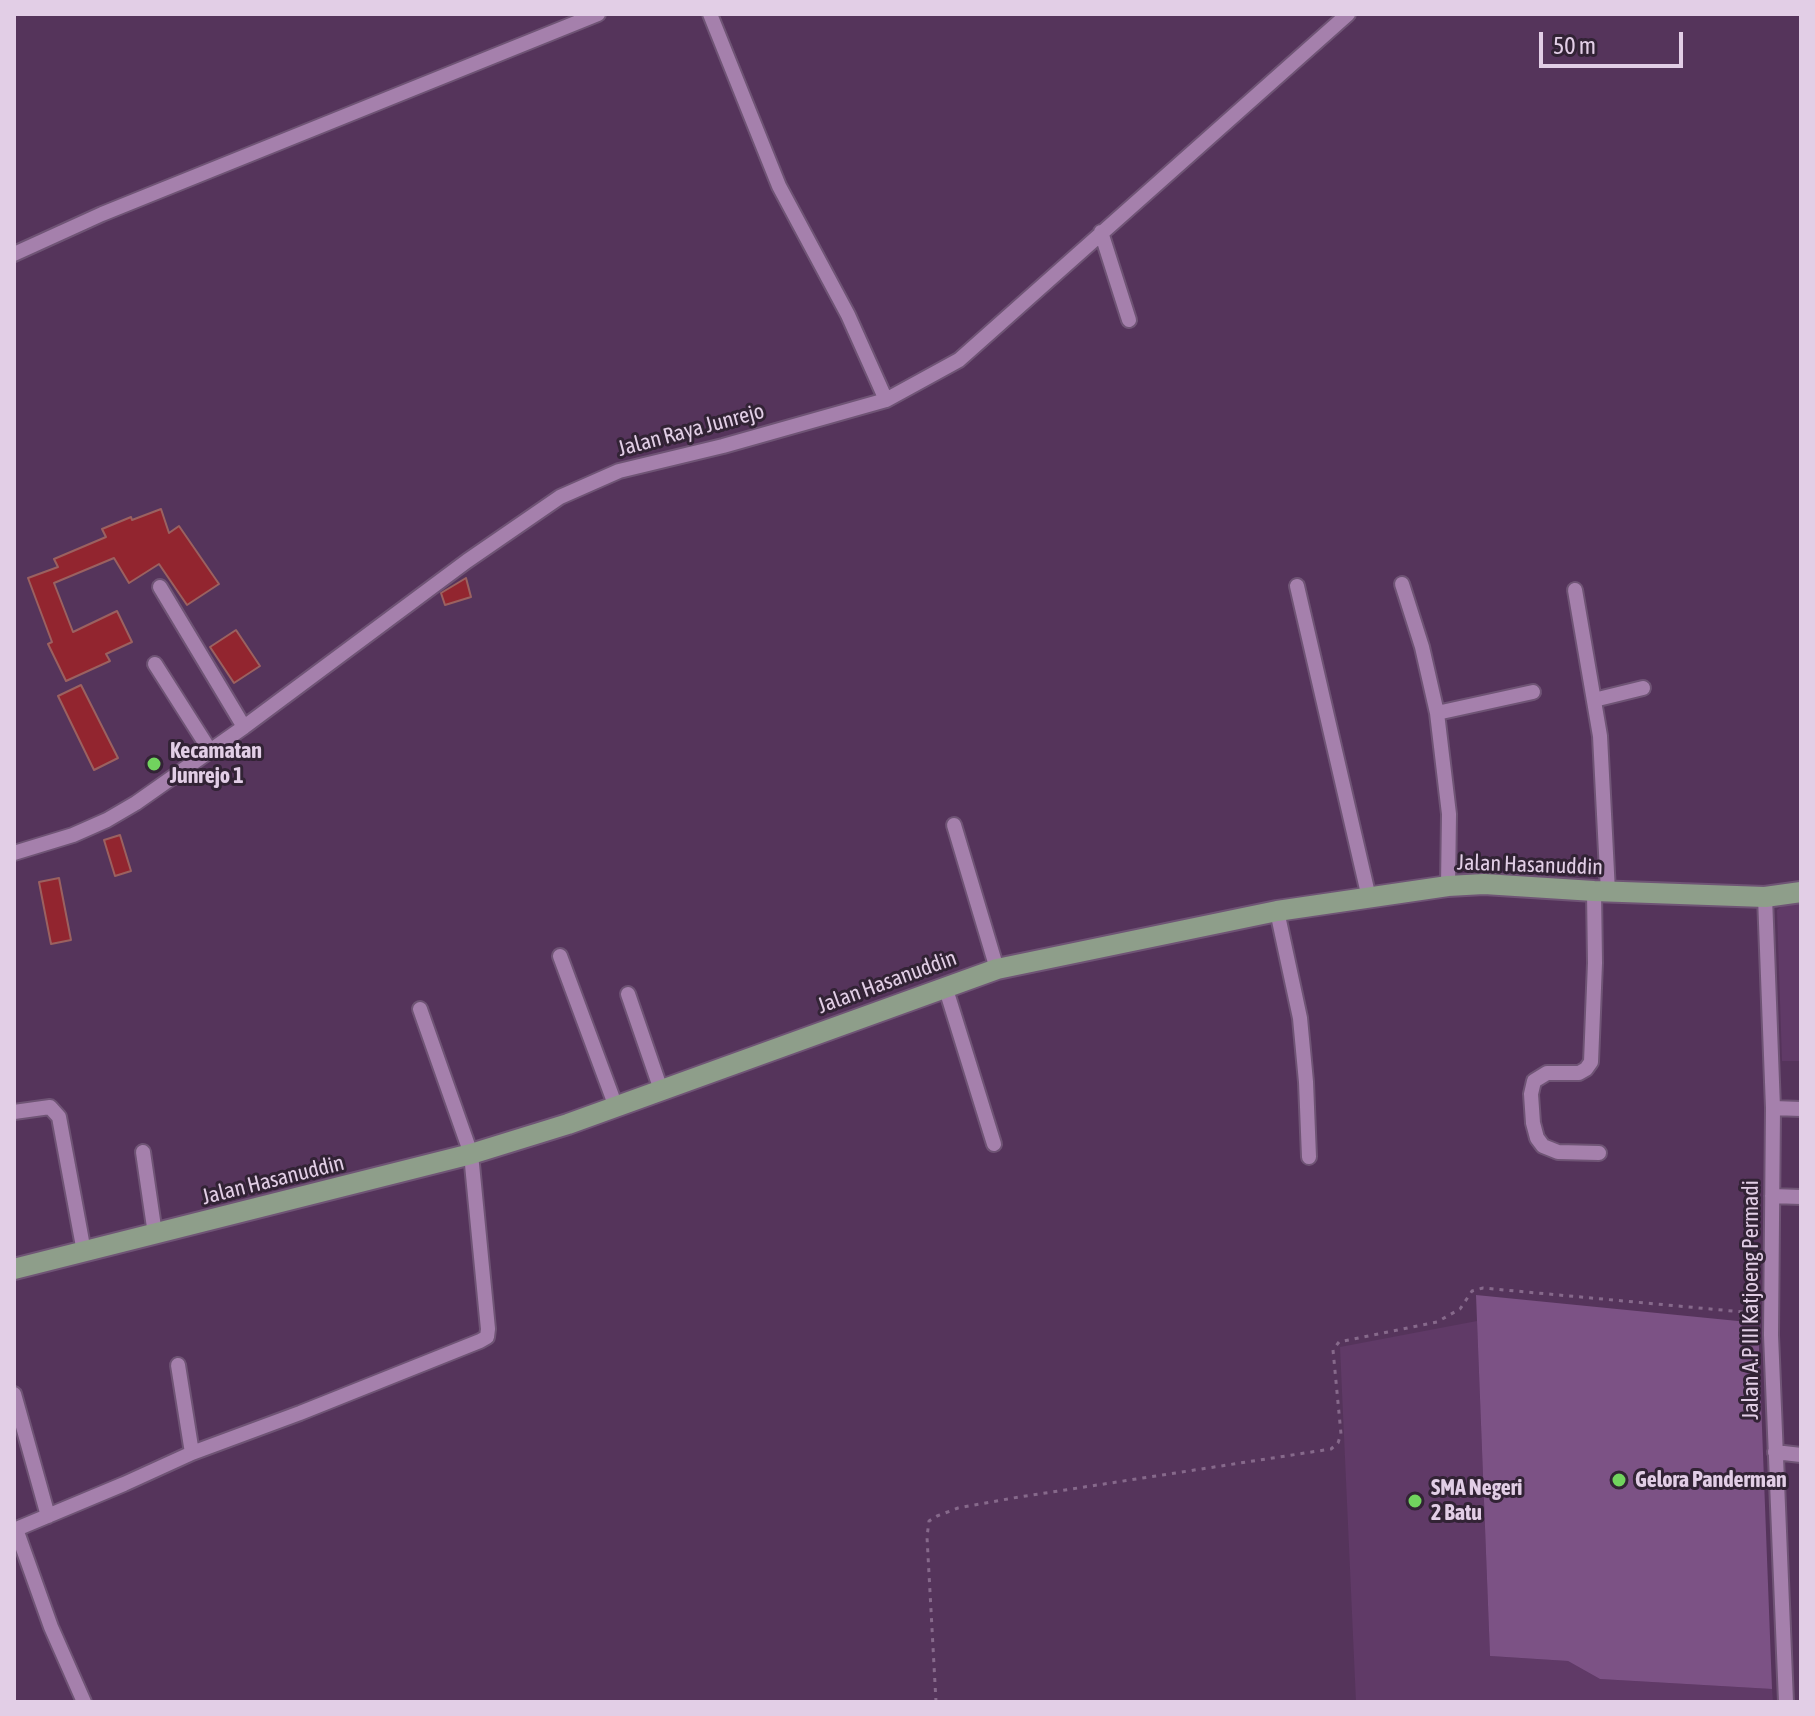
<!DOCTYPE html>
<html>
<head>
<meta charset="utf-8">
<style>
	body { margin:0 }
	#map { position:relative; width:1815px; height:1716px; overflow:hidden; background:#55345b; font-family:"Asap Condensed",sans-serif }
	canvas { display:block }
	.frame { position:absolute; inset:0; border:16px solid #e2cee6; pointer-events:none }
	.scale { position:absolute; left:1539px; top:32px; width:144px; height:36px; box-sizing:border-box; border:4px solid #e2cee6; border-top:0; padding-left:10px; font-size:24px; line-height:28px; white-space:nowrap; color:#e2cee6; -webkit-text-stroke:6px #322335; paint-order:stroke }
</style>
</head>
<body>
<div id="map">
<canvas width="1815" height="1716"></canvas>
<div class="frame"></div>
<div class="scale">50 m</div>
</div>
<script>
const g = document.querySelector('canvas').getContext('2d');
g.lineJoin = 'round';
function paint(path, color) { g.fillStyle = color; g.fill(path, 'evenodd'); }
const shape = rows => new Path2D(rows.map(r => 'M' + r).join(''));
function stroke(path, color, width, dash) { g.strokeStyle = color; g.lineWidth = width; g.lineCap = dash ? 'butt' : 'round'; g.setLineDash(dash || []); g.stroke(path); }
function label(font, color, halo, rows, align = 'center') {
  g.font = font + ' "Asap Condensed",sans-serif'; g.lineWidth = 6; g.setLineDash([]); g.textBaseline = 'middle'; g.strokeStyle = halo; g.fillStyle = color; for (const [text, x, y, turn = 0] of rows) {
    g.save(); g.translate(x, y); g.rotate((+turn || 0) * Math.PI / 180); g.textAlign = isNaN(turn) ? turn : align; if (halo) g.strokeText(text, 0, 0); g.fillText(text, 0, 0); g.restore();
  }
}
paint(shape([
	[1801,902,1801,1061,1782,1061,1777,910,1783,905],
	[1477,1321,1490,1656,1568,1661,1600,1679,1772,1689,1773,1702,1356,1702,1340,1347]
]), '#603a67');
paint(shape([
	[1476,1295,1758,1323,1772,1689,1600,1679,1568,1661,1490,1656]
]), '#7c5285');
const building = shape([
	[161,509,169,533,179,526,219,584,187,605,159,564,129,583,114,558,54,583,73,632,117,611,132,642,106,654,110,661,66,681,48,644,52,642,28,578,58,567,54,559,106,537,102,529,131,517,132,520,161,509],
	[466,578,471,597,445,605,441,593,466,578],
	[236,630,260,666,234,683,210,647,236,630],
	[81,685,118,758,94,770,58,696,81,685],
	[120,835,131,871,115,876,104,840,120,835],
	[59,878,71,940,51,944,39,882,59,878]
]);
paint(building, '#92252f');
stroke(building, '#9b6160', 2);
const minor = shape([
	[710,14,779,186,848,315,886,400],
	[1101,232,1129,320],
	[14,254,102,214,598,14],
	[1402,584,1422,647,1437,713],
	[1297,586,1369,898],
	[160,587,244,727],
	[1575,590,1600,736,1608,892],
	[155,664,209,749],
	[1594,700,1643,688],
	[954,825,997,969],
	[14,853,73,835,107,820,136,803,244,727,467,561,560,497,619,471,723,446,886,400,959,360,1348,14],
	[1448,886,1449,814,1437,713,1533,692],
	[1594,891,1595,963,1591,1062,1586,1069,1579,1073,1547,1073,1534,1081,1531,1094,1533,1123,1537,1138,1543,1146,1558,1152,1599,1153],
	[1765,897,1773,1108,1771,1335,1786,1702],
	[1277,911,1300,1018,1306,1082,1309,1157],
	[560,956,616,1107],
	[945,986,994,1144],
	[628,994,661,1090],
	[1773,1108,1801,1109],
	[14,1112,50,1107,59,1117,84,1252],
	[143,1152,155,1234],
	[1772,1196,1801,1197],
	[178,1365,192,1453],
	[14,1394,48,1516],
	[1775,1452,1801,1455],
	[16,1529,51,1627,84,1702],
	[14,1530,124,1484,192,1453,300,1413,480,1341,487,1337,488,1329,471,1154,420,1009]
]);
const major = shape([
	[14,1269,471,1154,568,1124,997,969,1277,911,1448,886,1484,884,1594,891,1765,897,1801,892]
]);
stroke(minor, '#6f5475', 18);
stroke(major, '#6f5475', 24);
stroke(shape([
	[936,1702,927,1537,929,1521,937,1516,958,1508,1013,1498,1331,1449,1338,1443,1341,1434,1333,1350,1339,1342,1437,1322,1460,1309,1472,1291,1483,1288,1754,1313]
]), '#86698b', 3, [4, 6]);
stroke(minor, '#a580ac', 14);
stroke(major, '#8e9e8a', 20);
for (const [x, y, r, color] of [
	[154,764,8,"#71d35e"],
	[1619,1480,8,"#71d35e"],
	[1415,1501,8,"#71d35e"]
]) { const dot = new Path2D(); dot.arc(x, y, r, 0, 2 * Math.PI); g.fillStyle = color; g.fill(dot); stroke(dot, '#322335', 3); }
label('22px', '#e2cee6', '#322335', [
	["Jalan Raya Junrejo",691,430,-15],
	["Jalan Hasanuddin",1530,865,2],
	["Jalan Hasanuddin",887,982,-20],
	["Jalan Hasanuddin",273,1180,-14],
	["Jalan A.P III Katjoeng Permadi",1751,1300,-90]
]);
label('bold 22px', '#e2cee6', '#322335', [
	["Kecamatan",170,751],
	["Junrejo 1",170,776],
	["Gelora Panderman",1635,1480],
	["SMA Negeri",1431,1488],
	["2 Batu",1431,1513]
], 'left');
</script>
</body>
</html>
